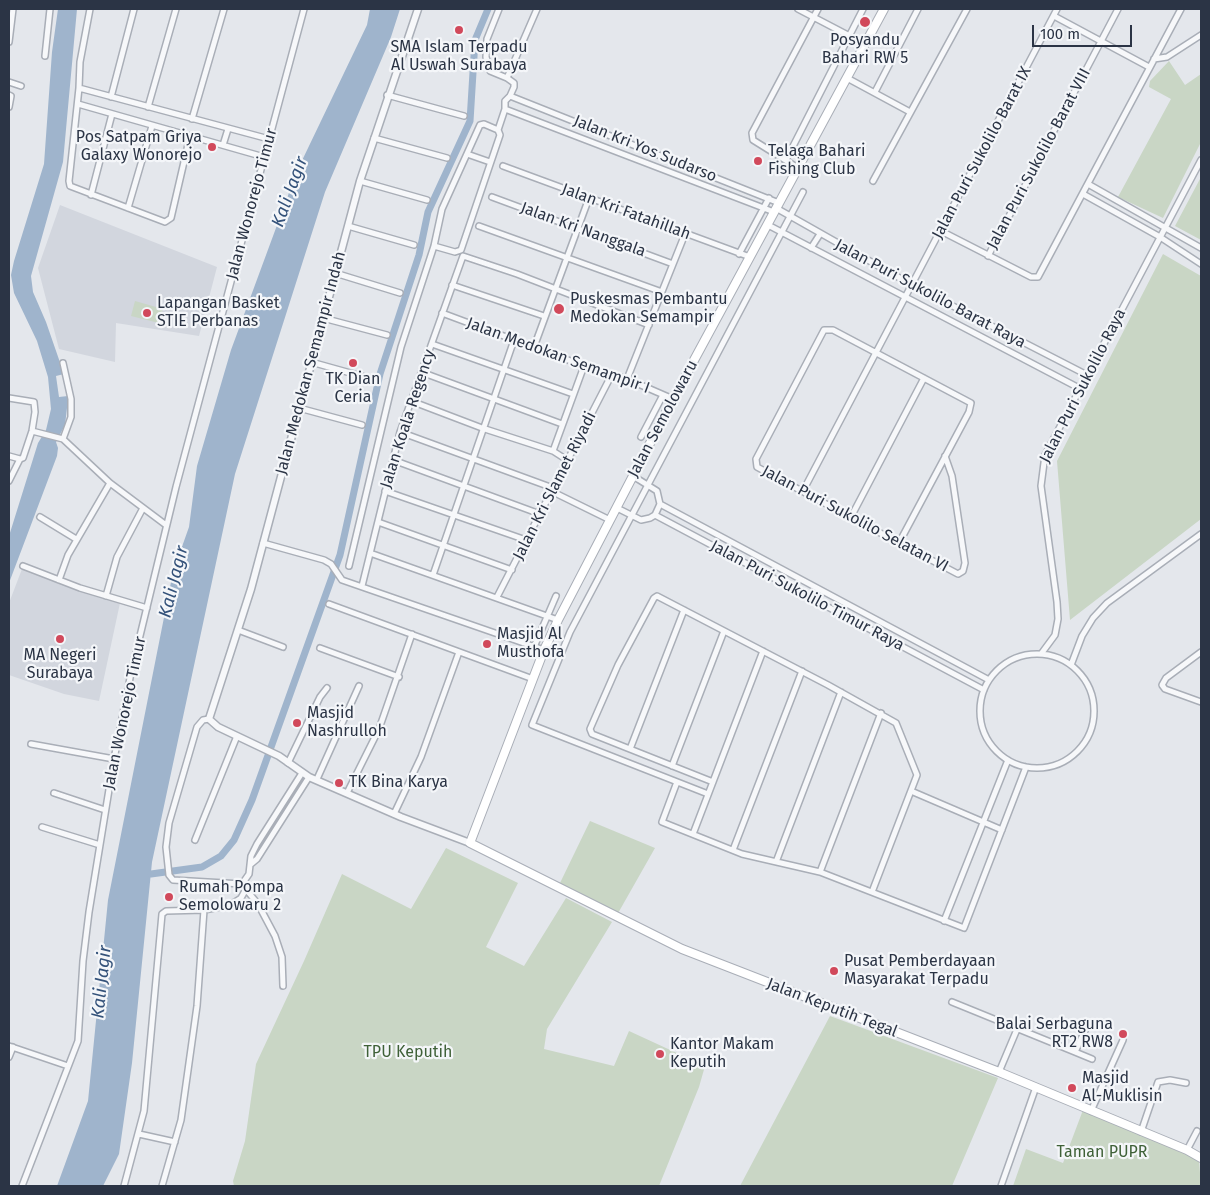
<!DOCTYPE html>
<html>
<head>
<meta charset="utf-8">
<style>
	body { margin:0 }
	#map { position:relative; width:1210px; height:1195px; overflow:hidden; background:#e4e7ec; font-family:"Fira Sans",sans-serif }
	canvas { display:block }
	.frame { position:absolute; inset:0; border:10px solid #2b3445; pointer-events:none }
	.scale { position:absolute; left:1032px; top:25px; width:100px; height:22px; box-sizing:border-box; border:2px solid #2b3445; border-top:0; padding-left:6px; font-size:15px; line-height:18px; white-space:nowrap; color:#2b3445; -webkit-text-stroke:4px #f4f6f9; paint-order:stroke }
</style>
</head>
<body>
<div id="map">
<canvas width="1210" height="1195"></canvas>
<div class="frame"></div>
<div class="scale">100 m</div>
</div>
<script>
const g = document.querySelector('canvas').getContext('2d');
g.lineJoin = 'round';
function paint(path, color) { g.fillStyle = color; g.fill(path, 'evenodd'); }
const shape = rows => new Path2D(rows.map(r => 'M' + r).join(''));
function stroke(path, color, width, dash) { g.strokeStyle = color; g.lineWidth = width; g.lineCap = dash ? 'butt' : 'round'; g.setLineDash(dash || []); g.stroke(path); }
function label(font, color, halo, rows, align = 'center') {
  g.font = font + ' "Fira Sans",sans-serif'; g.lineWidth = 4.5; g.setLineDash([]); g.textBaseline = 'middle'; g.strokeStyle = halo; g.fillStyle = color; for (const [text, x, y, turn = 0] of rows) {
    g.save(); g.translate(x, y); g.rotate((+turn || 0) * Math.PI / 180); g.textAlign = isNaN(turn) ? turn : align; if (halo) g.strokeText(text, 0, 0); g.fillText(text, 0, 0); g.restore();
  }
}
paint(shape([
	[60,205,217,267,199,336,116,323,115,362,59,349,38,268],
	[22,569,120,603,99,701,64,694,9,675,9,603]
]), '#d2d6de');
paint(shape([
	[1169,61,1185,85,1201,74,1201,142,1163,218,1118,197,1171,99,1149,87,1150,81],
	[1201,177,1201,240,1175,226],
	[1163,254,1201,276,1201,519,1070,620,1057,461],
	[135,301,163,309,159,323,131,316],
	[590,821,655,848,617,915,560,883],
	[446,848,518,883,486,947,524,966,566,898,612,922,547,1029,544,1049,614,1066,629,1031,705,1066,699,1087,659,1186,234,1186,233,1181,245,1141,256,1064,304,961,342,874,411,909],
	[830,1016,998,1078,952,1186,740,1186],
	[1083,1110,1199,1160,1201,1186,1013,1186,1026,1149,1063,1163]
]), '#c9d6c5');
paint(shape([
	[58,9,77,9,63,162,31,276,33,292,46,322,64,374,56,376,59,397,68,396,67,408,65,425,56,442,58,448,57,456,9,583,9,536,38,443,46,430,51,409,48,377,37,341,14,293,11,275,14,261,44,164,52,52],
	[370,9,400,9,391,37,325,192,235,474,152,862,132,1063,119,1154,103,1186,57,1186,88,1101,108,900,173,572,189,527,197,466,231,350,297,171,367,25]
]), '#9fb4cc');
stroke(shape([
	[151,874,202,867,221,856,234,840,252,800,340,555,380,374,419,255,428,212,470,121,475,40,488,9]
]), '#9fb4cc', 7);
const minor = shape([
	[90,9,80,62,79,88,69,181,70,186,165,222,171,218,190,136],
	[499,9,487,39,486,57,490,71,507,78],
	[798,9,865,44],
	[1054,16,1149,67],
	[9,42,13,9],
	[45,56,50,9],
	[1154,59,1167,57,1201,35],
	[847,78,910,112],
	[9,82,21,86],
	[79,88,269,139],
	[875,92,918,9],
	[9,95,11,96,9,107],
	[387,95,464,116],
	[510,96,779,203],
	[111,97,134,9],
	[78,104,264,157],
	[148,107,176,9],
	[505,109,774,212],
	[192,119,224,9],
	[498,130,505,109,505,101,510,96,514,87,514,83,507,78,537,9],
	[374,138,447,158],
	[223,145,228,129],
	[467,154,490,162],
	[786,160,863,9],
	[503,166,750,257],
	[798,168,753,140,752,133,818,9],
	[360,181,427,200],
	[873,181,967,9],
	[1088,184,1201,248],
	[1083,194,1160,237,1201,264],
	[91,195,112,114],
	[492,197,673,264],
	[128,208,152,126],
	[776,208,912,285,1087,375],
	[768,225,1079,388],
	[348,226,414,245],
	[479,226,662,292],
	[941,231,1031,277,1038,277,1181,9],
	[811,248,820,234],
	[739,254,769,198],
	[988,256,1118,9],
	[335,273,400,293],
	[452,285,544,316],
	[442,313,584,366,627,379,673,399],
	[323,318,387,335],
	[432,344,573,394],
	[534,347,589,198],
	[311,362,372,379],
	[421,372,562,424],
	[627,379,685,234],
	[9,398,34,402,35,412,32,431,23,458,20,459,9,456],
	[411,401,482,428,553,451],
	[299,408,362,425],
	[32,431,63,439,110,483,166,525],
	[400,432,553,488],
	[641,437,663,395],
	[63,439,71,417,71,399,63,363],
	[393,460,540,514],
	[567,460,553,451,584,366],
	[633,476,657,491,660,504,655,515],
	[9,481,20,459],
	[385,491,526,540],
	[551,491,610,520],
	[803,491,1057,9],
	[660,504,989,680],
	[617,508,641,520,650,518,655,515],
	[655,515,984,690],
	[40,517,76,539],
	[851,517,924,378],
	[378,522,512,570],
	[263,543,324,560,331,564,342,580,544,650],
	[899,543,969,412,971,403,833,330,824,330,756,459,757,467,899,543,958,574,963,571,965,563,952,476,945,456],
	[370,553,558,620],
	[23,566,80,588,147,608],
	[349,566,401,347,434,246,442,209,480,125,484,124,498,130,500,135,461,250,455,252,434,246],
	[433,575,514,340],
	[59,580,68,555,110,483],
	[362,586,400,432,463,256,517,274,649,325],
	[106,596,117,557,143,508],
	[497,597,612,374],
	[329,604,533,679],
	[238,630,283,647],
	[534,647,556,596],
	[320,648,399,677],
	[1201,652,1166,678,1162,685,1165,689,1201,702],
	[1041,654,1055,635,1058,619,1057,602,1041,486,1045,455,1201,160],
	'980 711a57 57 0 1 1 114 0a57 57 0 1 1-114 0Z',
	[1071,665,1082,636,1093,618,1107,603,1201,534],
	[209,719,203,720,197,727,169,823,166,847,169,875,173,880,242,884],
	[31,744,114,759],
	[630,749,684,610],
	[288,763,320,697,327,688],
	[672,766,724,631],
	[317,779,359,686],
	[677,782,662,822,742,854,820,872,964,928,1026,767],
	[713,782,592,734,590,729,618,665,654,598,657,596,828,685,896,723,917,775,872,892],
	[911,791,1002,830],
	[54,793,105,810],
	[347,793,379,729,412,634],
	[708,794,532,725,570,632,803,192],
	[394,814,421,757,459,652],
	[42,827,100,845],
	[693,834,763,651],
	[195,840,237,736],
	[733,850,802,671],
	[776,862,841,692],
	[251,864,257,859,309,777],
	[820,872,881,713],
	[242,884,249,874,251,856,257,844,302,773],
	[244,887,258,904,275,936,282,957,283,986],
	[944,921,1008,760],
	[952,1002,1075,1052,1087,1026],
	[9,1046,68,1066],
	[1075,1052,1092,1059],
	[9,1057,13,1047],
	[999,1072,1018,1027],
	[1091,1111,1123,1040],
	[1141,1132,1158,1082,1170,1080,1186,1083],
	[139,1134,175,1142],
	[1187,1150,1197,1131],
	[22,1186,78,1041,83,961,89,912,114,759,131,673,176,487,304,9],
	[124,1186,144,1111,162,914,166,911,204,910,230,905,241,898,246,889],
	[162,1186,181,1120,197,1006,204,910],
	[1001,1186,1036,1087]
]);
const tertiary = shape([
	[418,9,360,181,251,589,209,719,218,727,279,756,309,777,401,817,470,843]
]);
const secondary = shape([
	[884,9,673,399,558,620,544,650,470,843,682,949,999,1072,1187,1150,1201,1158]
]);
stroke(minor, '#a9aeb7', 8);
stroke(tertiary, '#a9aeb7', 9);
stroke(secondary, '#a9aeb7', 10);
stroke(minor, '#f7f8fa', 5);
stroke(tertiary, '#f7f8fa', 6);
stroke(secondary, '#fff', 8);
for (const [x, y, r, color] of [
	[865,22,6,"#d1495b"],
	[459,30,5,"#d1495b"],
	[212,147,5,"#d1495b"],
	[758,161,5,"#d1495b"],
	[559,309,6,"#d1495b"],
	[147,313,5,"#d1495b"],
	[353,363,5,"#d1495b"],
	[60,639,5,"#d1495b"],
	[487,644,5,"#d1495b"],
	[297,723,5,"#d1495b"],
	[339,783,5,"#d1495b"],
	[169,897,5,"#d1495b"],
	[834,971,5,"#d1495b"],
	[1123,1034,5,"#d1495b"],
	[660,1054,5,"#d1495b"],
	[1072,1088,5,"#d1495b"]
]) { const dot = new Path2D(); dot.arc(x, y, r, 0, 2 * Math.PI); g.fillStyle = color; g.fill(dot); stroke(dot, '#f4f6f9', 2); }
label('16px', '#2b3445', '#f4f6f9', [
	["Posyandu",865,41,"center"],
	["Bahari RW 5",865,59,"center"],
	["SMA Islam Terpadu",459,48,"center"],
	["Al Uswah Surabaya",459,66,"center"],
	["Pos Satpam Griya",202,138,"right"],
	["Galaxy Wonorejo",202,156,"right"],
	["Telaga Bahari",768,152],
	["Fishing Club",768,170],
	["Puskesmas Pembantu",570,300],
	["Medokan Semampir",570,318],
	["Lapangan Basket",157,304],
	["STIE Perbanas",157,322],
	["TK Dian",353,380,"center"],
	["Ceria",353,398,"center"],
	["Masjid Al",497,635],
	["Musthofa",497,653],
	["MA Negeri",60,656,"center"],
	["Surabaya",60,674,"center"],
	["Masjid",307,714],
	["Nashrulloh",307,732],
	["TK Bina Karya",349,783],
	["Rumah Pompa",179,888],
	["Semolowaru 2",179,906],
	["Pusat Pemberdayaan",844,962],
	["Masyarakat Terpadu",844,980],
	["Balai Serbaguna",1113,1025,"right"],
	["RT2 RW8",1113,1043,"right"],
	["Kantor Makam",670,1045],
	["Keputih",670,1063],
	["Masjid",1082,1079],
	["Al-Muklisin",1082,1097]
], 'left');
label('16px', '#2b3445', '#f4f6f9', [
	["Jalan Kri Yos Sudarso",645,149,22],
	["Jalan Puri Sukolilo Barat IX",982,153,-62],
	["Jalan Puri Sukolilo Barat VIII",1039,159,-62],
	["Jalan Wonorejo Timur",252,204,-75],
	["Jalan Kri Fatahillah",626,212,20],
	["Jalan Kri Nanggala",583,230,20],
	["Jalan Puri Sukolilo Barat Raya",930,294,28],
	["Jalan Medokan Semampir I",558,356,20],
	["Jalan Medokan Semampir Indah",311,363,-75],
	["Jalan Puri Sukolilo Raya",1083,386,-63],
	["Jalan Koala Regency",408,419,-72],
	["Jalan Semolowaru",663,419,-62],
	["Jalan Kri Slamet Riyadi",555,486,-63],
	["Jalan Puri Sukolilo Selatan VI",855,519,28],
	["Jalan Puri Sukolilo Timur Raya",807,596,28],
	["Jalan Wonorejo Timur",125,713,-78],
	["Jalan Keputih Tegal",832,1008,21]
]);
label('16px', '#3f6138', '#f4f6f9', [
	["TPU Keputih",408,1053],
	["Taman PUPR",1102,1153]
]);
label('italic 18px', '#34527a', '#f4f6f9', [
	["Kali Jagir",290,192,-70],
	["Kali Jagir",174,582,-76],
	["Kali Jagir",102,982,-84]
]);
</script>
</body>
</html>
